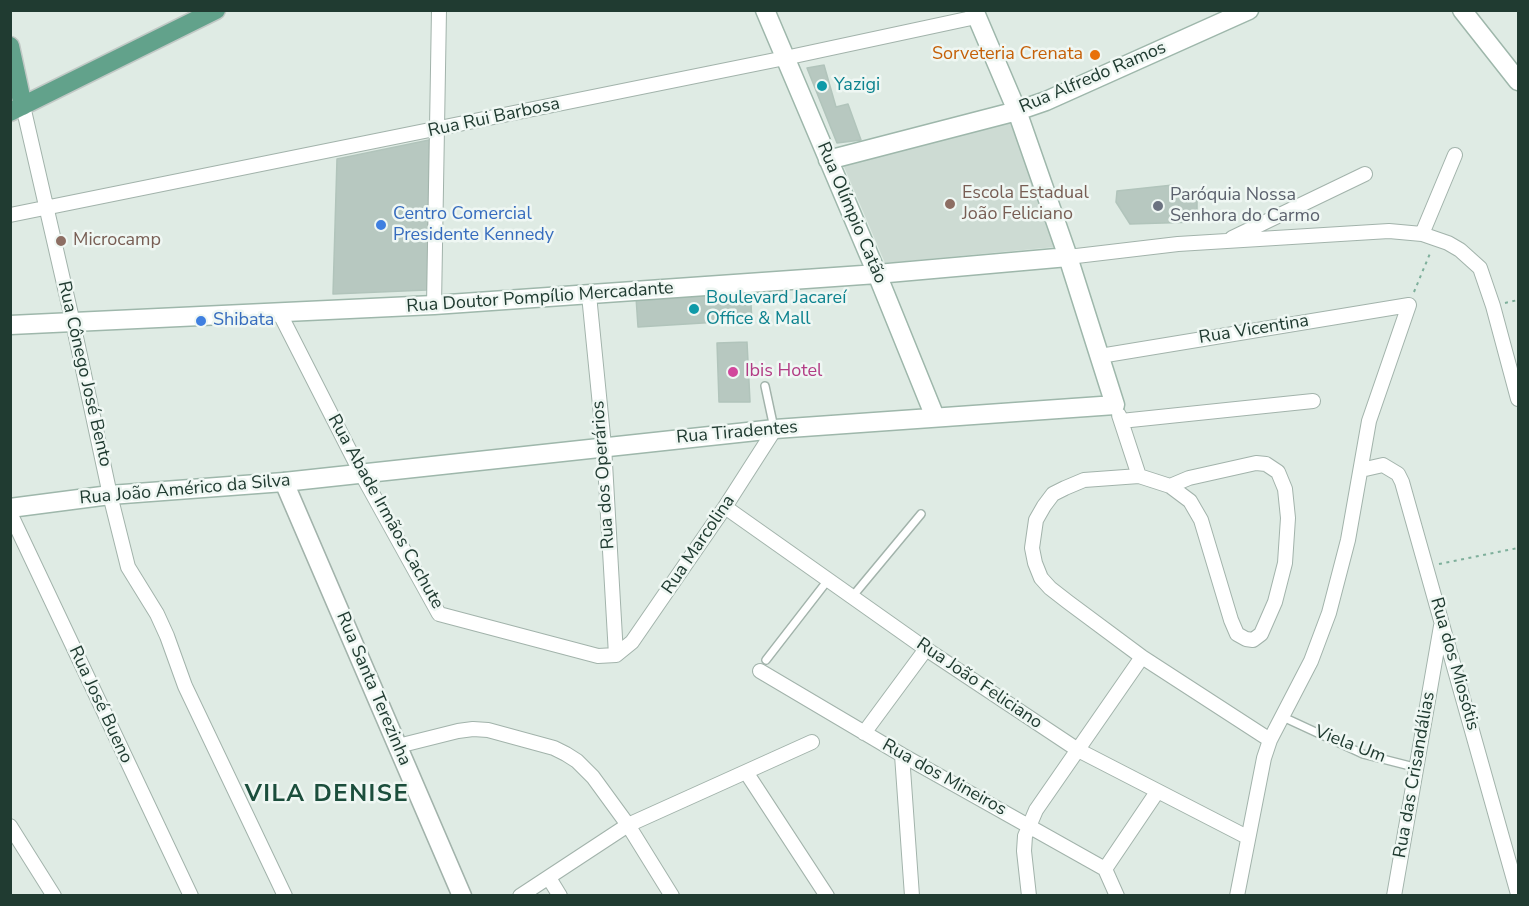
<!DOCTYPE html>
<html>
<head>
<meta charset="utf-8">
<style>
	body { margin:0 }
	#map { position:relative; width:1529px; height:906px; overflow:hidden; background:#dfebe4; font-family:"Nunito Sans",sans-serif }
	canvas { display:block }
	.frame { position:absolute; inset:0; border:12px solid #203b31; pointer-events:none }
</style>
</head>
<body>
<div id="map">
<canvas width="1529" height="906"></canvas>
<div class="frame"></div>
</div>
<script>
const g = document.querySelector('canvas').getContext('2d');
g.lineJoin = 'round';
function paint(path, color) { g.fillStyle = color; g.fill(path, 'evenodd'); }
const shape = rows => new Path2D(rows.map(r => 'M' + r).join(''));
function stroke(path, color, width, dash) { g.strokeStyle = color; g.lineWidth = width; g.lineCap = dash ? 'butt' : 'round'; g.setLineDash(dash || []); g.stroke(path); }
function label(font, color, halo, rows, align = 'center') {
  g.font = font + ' "Nunito Sans",sans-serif'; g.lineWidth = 5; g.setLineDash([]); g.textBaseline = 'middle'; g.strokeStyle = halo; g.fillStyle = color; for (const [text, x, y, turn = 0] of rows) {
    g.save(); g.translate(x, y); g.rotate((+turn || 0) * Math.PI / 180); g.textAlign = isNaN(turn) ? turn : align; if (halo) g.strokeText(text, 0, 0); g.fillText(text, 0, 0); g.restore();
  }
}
paint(shape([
	[1011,119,1055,247,885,263,842,162]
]), '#cddbd3');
const building = shape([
	[824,65,836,107,848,104,861,140,837,143,807,68,824,65],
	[429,140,427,290,333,294,337,159,429,140],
	[1173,185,1197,201,1197,222,1130,224,1116,202,1117,191,1173,185],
	[750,290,752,320,638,327,636,297,750,290],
	[747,342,750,402,719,402,717,343,747,342]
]);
paint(building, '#b7c8c0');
stroke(building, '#b1c4bb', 1.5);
const service = shape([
	[765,386,774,428],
	[852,597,921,514],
	[766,660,828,580],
	[1283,717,1363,754,1418,768]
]);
const minor = shape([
	[23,106,73,323,110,495,128,567,157,614,167,636,185,686,285,896],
	[10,215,785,58,976,17],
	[1422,234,1455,155],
	[1232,238,1365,174],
	[1068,257,1178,244,1389,231,1422,234,1448,243,1460,250,1480,268,1493,306,1518,399],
	[589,295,604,446,616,655],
	[434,305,439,10],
	[279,312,361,473,439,614,598,656,616,655,632,642,725,507,775,429],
	[1100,356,1409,305,1369,421,1348,540,1329,613,1311,661,1270,740,1264,758,1237,896],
	[1119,415,1139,476],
	[1121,421,1313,401],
	[1361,470,1383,465,1398,474,1402,482,1518,894],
	[1170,486,1189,478,1256,463,1266,464,1278,472,1285,489,1288,518,1285,563,1275,602,1261,634,1253,640,1246,639,1237,634,1231,620,1201,520,1190,501,1170,486,1139,476,1084,480,1065,488,1053,494,1044,506,1036,520,1032,548,1035,563,1041,578,1050,588,1068,602,1142,657,1270,740],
	[725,507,926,649,1078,750,1247,837],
	[10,513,191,896],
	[760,671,902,755,1105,869,1117,896],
	[864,733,926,649],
	[398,746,458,731,473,729,488,730,554,748,566,754,577,761,593,777,628,825,672,896],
	[902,755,912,896],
	[746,772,827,896],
	[10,826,54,896],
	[1105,869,1157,792],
	[549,878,560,896],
	[520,896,628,825,812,742],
	[1029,896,1024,851,1025,836,1036,810,1142,657],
	[1394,896,1441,626]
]);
const tertiary = shape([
	[284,482,462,896]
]);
const secondary = shape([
	[765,10,877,274,935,417],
	[1462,10,1518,81],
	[828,160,1017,111,1046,101,1249,10],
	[10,325,434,305,877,274,1068,257],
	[10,508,110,495,284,482,775,429,1115,405,1068,257,1017,111,974,10]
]);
const primary = shape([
	[10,46,23,106],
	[10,112,216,10]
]);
stroke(service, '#a2b3ab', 10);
stroke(minor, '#a2b3ab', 16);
stroke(tertiary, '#a2b3ab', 21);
stroke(secondary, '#9eb7ab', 21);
stroke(primary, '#c1c8c5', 21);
stroke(shape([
	[1414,292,1431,251],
	[1505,303,1518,300],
	[1439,564,1518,548]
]), '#7eaf9b', 2, [3, 4.5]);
stroke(service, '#fff', 7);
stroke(minor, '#fff', 14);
stroke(tertiary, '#fff', 18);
stroke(secondary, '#fff', 18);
stroke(primary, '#62a28b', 18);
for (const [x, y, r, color] of [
	[1095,55,6,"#e8710a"],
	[822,86,6,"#0f9aa8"],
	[950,204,6,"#8d6e63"],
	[1158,206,6,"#6b7280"],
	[381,225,6,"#3f7fe0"],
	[61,241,6,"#8d6e63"],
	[694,309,6,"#0f9aa8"],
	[201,321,6,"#3f7fe0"],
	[733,372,6,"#d1479c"]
]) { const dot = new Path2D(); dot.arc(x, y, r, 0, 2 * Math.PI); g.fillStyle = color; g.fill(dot); stroke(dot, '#eff7f3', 2); }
label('18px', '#c56008', '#eff7f3', [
	["Sorveteria Crenata",1083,55]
], 'right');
label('18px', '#203b31', '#eff7f3', [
	["Rua Alfredo Ramos",1093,78,-23],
	["Rua Rui Barbosa",494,118,-12],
	["Rua Olímpio Catão",851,213,67],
	["Rua Doutor Pompílio Mercadante",540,298,-4],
	["Rua Vicentina",1254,330,-9],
	["Rua Cônego José Bento",84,374,77],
	["Rua Tiradentes",737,433,-5],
	["Rua dos Operários",604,475,-94],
	["Rua João Américo da Silva",185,490,-5],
	["Rua Abade Irmãos Cachute",385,512,61],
	["Rua Marcolina",699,545,-56],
	["Rua dos Miosótis",1454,664,74],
	["Rua João Feliciano",979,684,34],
	["Rua Santa Terezinha",373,689,67],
	["Rua José Bueno",100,705,65],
	["Viela Um",1350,745,21],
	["Rua das Crisandálias",1415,775,-80],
	["Rua dos Mineiros",944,778,29]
]);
label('18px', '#0d838f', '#eff7f3', [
	["Yazigi",834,86],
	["Boulevard Jacareí",706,299],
	["Office & Mall",706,320]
], 'left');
label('18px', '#785e54', '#eff7f3', [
	["Escola Estadual",962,194],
	["João Feliciano",962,215],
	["Microcamp",73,241]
], 'left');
label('18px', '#5b616d', '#eff7f3', [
	["Paróquia Nossa",1170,196],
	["Senhora do Carmo",1170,217]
], 'left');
label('18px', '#366cbe', '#eff7f3', [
	["Centro Comercial",393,215],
	["Presidente Kennedy",393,236],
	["Shibata",213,321]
], 'left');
label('18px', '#b23c85', '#eff7f3', [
	["Ibis Hotel",745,372]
], 'left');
g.letterSpacing = '1.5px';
label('bold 24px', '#1b4e3c', '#eff7f3', [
	["VILA DENISE",327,795]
]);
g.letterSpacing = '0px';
</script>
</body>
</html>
